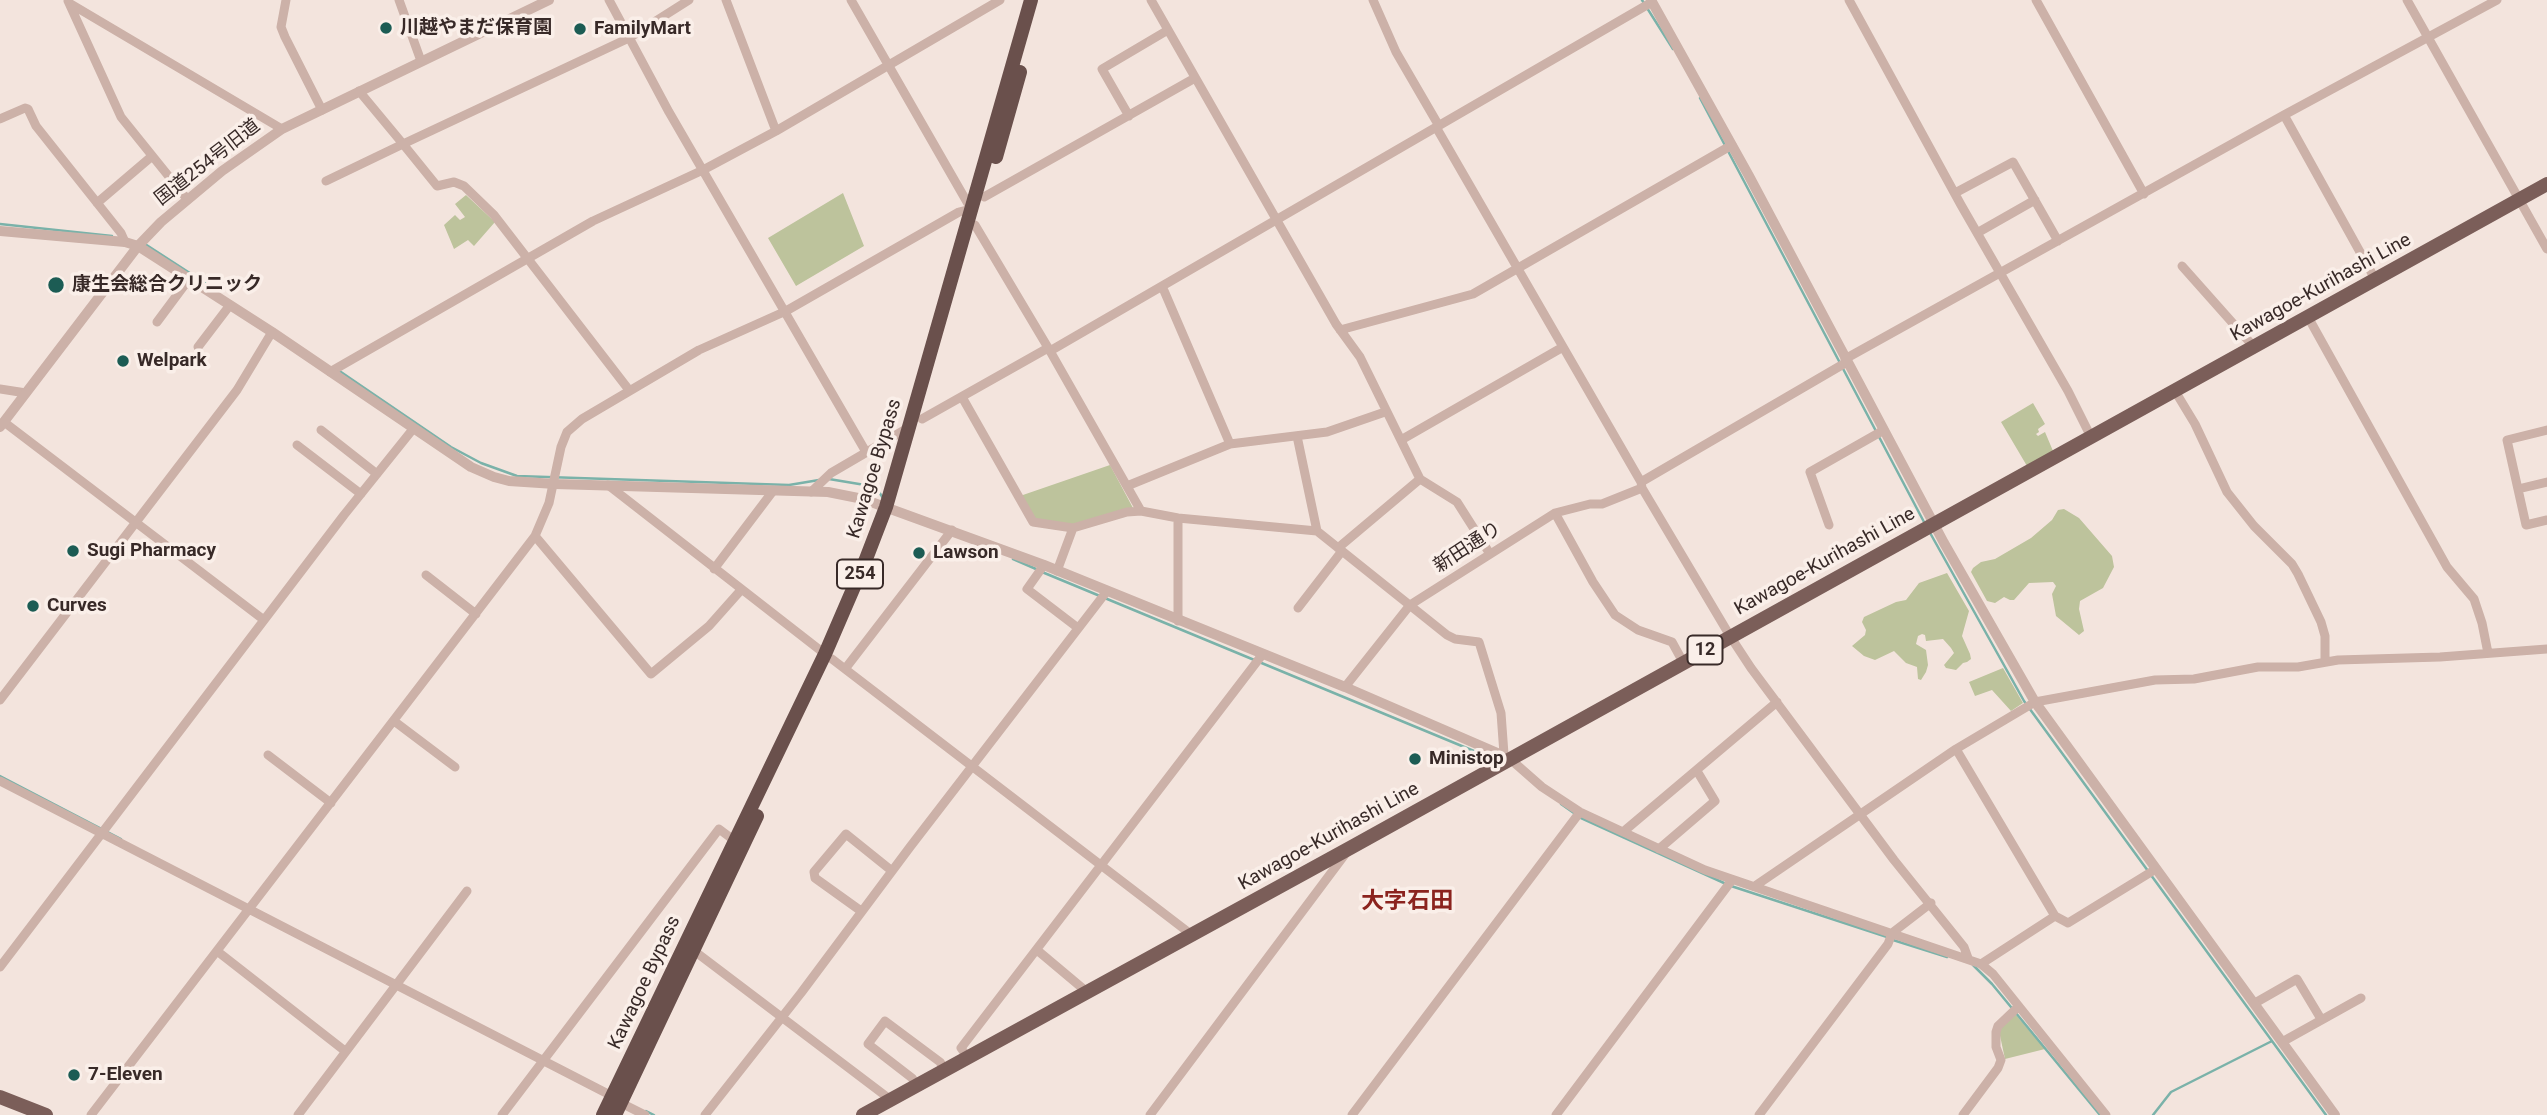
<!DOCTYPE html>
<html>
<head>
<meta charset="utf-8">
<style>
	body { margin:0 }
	canvas { display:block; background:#f3e4dd }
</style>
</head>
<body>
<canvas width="2547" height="1115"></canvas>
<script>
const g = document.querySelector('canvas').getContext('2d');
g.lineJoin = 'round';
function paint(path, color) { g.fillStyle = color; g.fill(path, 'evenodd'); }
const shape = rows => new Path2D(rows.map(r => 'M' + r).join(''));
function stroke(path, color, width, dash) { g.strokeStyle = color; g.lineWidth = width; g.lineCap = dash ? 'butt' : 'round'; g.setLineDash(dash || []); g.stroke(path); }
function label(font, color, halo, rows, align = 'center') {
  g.font = font + ' Roboto,"Noto Sans JP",sans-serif'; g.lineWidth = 7; g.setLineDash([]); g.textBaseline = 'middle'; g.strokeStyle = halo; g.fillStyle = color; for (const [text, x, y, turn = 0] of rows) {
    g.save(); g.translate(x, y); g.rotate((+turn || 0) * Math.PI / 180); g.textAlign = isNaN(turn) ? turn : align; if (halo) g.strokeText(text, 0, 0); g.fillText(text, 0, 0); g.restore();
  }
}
paint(shape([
	[843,193,864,246,796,286,768,238],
	[466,195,495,222,474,246,468,240,454,249,444,225,455,215,460,220,465,217,455,204],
	[2033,403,2045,424,2038,429,2039,432,2036,434,2038,436,2045,432,2053,451,2027,466,2001,422],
	[1110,465,1133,508,1073,525,1034,520,1020,496],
	[2064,509,2079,518,2112,556,2114,567,2103,588,2080,601,2079,609,2084,631,2079,635,2056,616,2052,594,2056,586,2053,582,2029,583,2014,600,2010,600,2004,597,1995,603,1987,601,1971,572,1973,568,1981,562,1995,559,2031,538,2052,520,2058,510],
	[1947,573,1969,611,1962,636,1970,654,1971,659,1967,662,1963,663,1956,670,1946,668,1944,665,1954,653,1951,648,1943,639,1926,641,1925,635,1922,634,1918,636,1916,644,1926,650,1928,665,1926,672,1921,680,1918,679,1917,667,1906,663,1894,651,1875,660,1864,656,1852,646,1865,635,1866,630,1862,622,1864,617,1896,602,1906,600,1919,583],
	[2003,668,2023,703,2011,711,1992,690,1975,696,1969,682],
	[2012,1015,2016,1015,2045,1049,2005,1059,1999,1031]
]), '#bdc39c');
stroke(shape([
	[1642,0,1673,49],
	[1700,98,1924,522],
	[0,224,112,236],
	[145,244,216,290],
	[338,370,451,447,481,463,517,476,789,485,819,480],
	[829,479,865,485,877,489,883,498],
	[1929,531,2024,701,2326,1115],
	[1013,559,1036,569],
	[1042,572,1498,761],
	[0,776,121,839],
	[1561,804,1581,818,1724,883],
	[1731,886,1887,937],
	[1893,940,1947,957],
	[1973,965,1992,984,2100,1115],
	[646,1111,654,1115],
	[2153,1115,2171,1092,2272,1041]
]), '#7ab2a9', 2.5);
stroke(shape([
	[286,0,281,27,285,37,322,110],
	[399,0,421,61],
	[609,0,669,112,866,452],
	[726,0,776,131],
	[1151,0,1336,324,1360,357,1420,479,1457,502,1490,554],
	[1373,0,1396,52,1439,126],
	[1849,0,1961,205,2068,391,2091,437],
	[2036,0,2144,194],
	[2407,0,2547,249],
	[68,1,121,117,187,199],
	[69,3,282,129],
	[359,91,403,144,629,38,689,0],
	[2284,115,2375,279],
	[1129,116,1102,69,1168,30],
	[0,119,25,108,28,109,36,126,121,233,125,242],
	[1436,127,1641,482,1642,488,1730,636,1751,668,1894,860,1964,947,1968,958],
	[326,181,403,144,437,186,454,182,464,186,494,215,629,390],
	[1955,193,2013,162,2058,241],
	[984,197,1195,78],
	[97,203,151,157],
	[975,225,1050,351,1141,511],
	[1977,233,2035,200],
	[2182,266,2254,347],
	[1162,286,1230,444],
	[2308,317,2447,567,2474,599,2482,623,2488,653],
	[157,322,189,279],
	[1340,330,1473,294,1732,145],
	[198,347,230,305],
	[1050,351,1652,2],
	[1845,359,2284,115,2497,0],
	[330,372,593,221,703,170,776,131,1000,0],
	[0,389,26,393],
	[2175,391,2195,424,2227,492,2254,526,2292,564,2298,574,2321,622,2325,636,2325,662],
	[962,397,1033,522,1073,528,1127,512,1141,511,1178,518,1317,531,1447,635,1455,639,1479,642,1501,713,1504,754],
	[922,419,1048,348],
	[4,422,264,620],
	[321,430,377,474],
	[2547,430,2507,440,2526,525,2547,520],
	[1297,436,1317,531],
	[1401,440,1563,347],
	[297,445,361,494],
	[1641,482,1847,362],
	[608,485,825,654],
	[1127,486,1230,444,1327,432,1385,412],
	[2518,489,2547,482],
	[811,492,831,473,908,428],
	[1555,513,1593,582,1615,615,1638,630,1672,642,1683,662],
	[1178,518,1178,621],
	[1829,525,1810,472,1884,430],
	[535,536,651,674,709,626,741,590],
	[1338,548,1420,479],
	[1044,565,1027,589,1078,628],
	[714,569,773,491],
	[1057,571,1073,528],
	[426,575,476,614],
	[1298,608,1342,551],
	[832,659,1192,935],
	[845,669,952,530],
	[1345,687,1410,605,1555,513,1590,504,1602,504,1642,488],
	[0,700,237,390,272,332],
	[394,721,455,767],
	[1956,749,2055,916,1981,964],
	[268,755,331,803],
	[1509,758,1542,787,1580,812,1705,870,1981,964,1993,974,2106,1115],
	[0,781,612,1096],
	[1623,832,1777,702],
	[1659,849,1715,801,1697,771],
	[1755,886,1956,749,2035,702,2155,680,2194,679,2258,667,2298,667,2338,660,2440,657,2547,649],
	[861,911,815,878,814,872,846,834,892,871],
	[2055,916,2068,923,2156,869],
	[693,950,891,1100],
	[1037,950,1087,992],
	[217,951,345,1051],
	[0,967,344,515,413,429],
	[2255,1003,2297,979,2321,1019],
	[2282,1042,2361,998],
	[968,1058,961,1048,1262,655],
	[917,1086,912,1078,868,1044,885,1021,940,1062,945,1070],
	[621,1103,645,1115],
	[91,1115,535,536,549,503,561,447,567,432,582,419,699,350,786,311,959,212,971,209,851,0],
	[298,1115,467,891],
	[502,1115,719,829,735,841],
	[705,1115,801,993,910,847,1107,591],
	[1150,1115,1346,853],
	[1352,1115,1580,812],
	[1556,1115,1732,880],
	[1759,1115,1888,944,1892,933,1931,903],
	[1963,1115,1998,1068,2001,1060,1996,1047,1996,1032,1998,1026,2018,1007]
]), '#ccb1a8', 9);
stroke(shape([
	[1651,0,1749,176,1944,543,2035,702,2335,1115],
	[0,231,125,242,138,246,272,332,471,467,494,477,509,481,555,484,828,492,863,499,1044,565,1345,687,1509,758],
	[0,427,138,246,161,222,222,171,282,129,549,0]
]), '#ccb1a8', 10);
stroke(shape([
	[0,1097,46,1115],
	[863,1115,1350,848,2547,184]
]), '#7b5e59', 14);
stroke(shape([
	[996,157,1020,72],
	[603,1115,825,654,866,559,886,507,909,427,1031,0],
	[615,1115,757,816]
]), '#6a504c', 14);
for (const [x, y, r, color] of [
	[386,28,7,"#1c5c54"],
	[580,29,7,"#1c5c54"],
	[56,285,9,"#1c5c54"],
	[123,361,7,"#1c5c54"],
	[73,551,7,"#1c5c54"],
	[919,553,7,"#1c5c54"],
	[33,606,7,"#1c5c54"],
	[1415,759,7,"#1c5c54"],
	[74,1075,7,"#1c5c54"]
]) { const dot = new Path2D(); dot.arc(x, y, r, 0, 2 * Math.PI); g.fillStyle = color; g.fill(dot); stroke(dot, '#faefe9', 2.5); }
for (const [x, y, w] of [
	[860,574,46],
	[1705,650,35]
]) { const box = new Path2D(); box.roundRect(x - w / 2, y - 14.5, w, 29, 5); g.fillStyle = '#faefe9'; g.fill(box); stroke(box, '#382a28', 2); }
label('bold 18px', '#382a28', null, [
	["254",860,574],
	["12",1705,650]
]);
label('bold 19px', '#382a28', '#faefe9', [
	["川越やまだ保育園",400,28],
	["FamilyMart",594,29],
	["康生会総合クリニック",72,285],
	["Welpark",137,361],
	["Sugi Pharmacy",87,551],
	["Lawson",933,553],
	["Curves",47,606],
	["Ministop",1429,759],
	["7-Eleven",88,1075]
], 'left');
label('19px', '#382a28', '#faefe9', [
	["国道254号旧道",208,163,-38],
	["Kawagoe-Kurihashi Line",2321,288,-29],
	["Kawagoe Bypass",875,469,-73],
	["新田通り",1468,548,-33],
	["Kawagoe-Kurihashi Line",1825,562,-29],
	["Kawagoe-Kurihashi Line",1329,837,-29],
	["Kawagoe Bypass",645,983,-65]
]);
label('bold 23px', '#8b231e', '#faefe9', [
	["大字石田",1407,902]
]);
</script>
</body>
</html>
